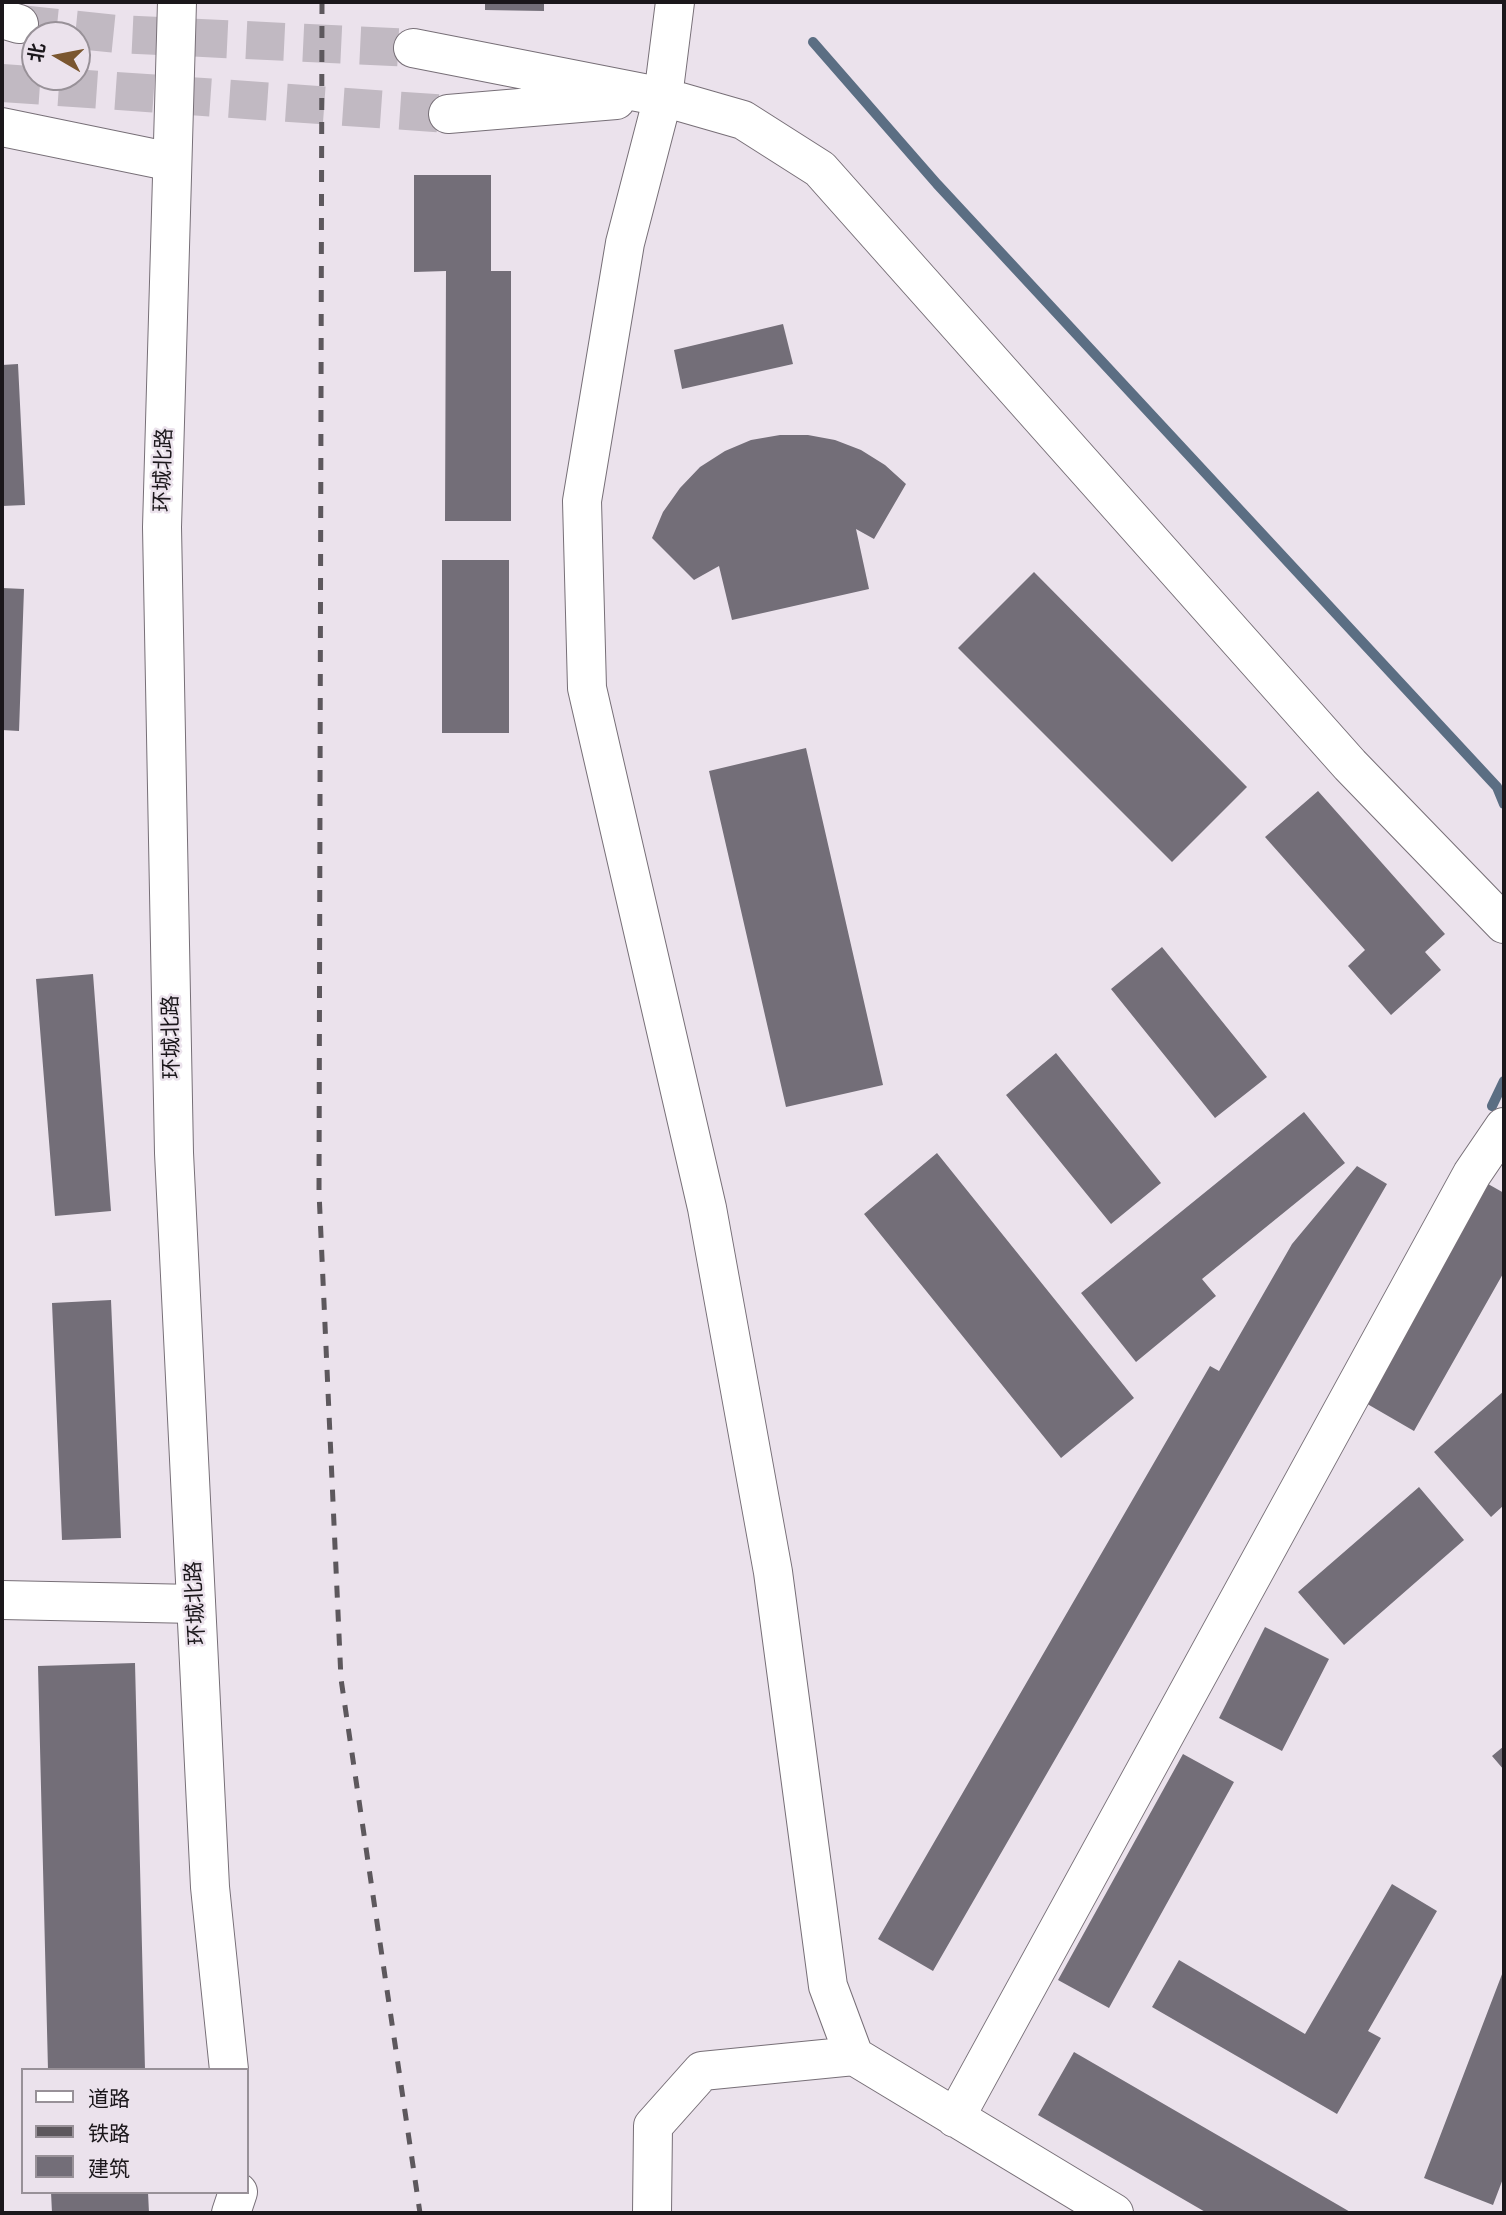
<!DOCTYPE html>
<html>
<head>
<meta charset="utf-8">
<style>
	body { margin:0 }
	#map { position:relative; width:1506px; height:2215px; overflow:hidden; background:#ebe2ec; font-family:"Fira Sans","Noto Sans SC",sans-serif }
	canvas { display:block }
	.frame { position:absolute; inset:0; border:4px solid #1b171b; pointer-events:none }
	.legend { position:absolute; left:21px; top:2068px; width:228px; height:126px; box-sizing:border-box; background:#ebe2ec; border:2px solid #989198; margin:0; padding:9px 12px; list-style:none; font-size:21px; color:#1b171b }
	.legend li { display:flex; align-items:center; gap:14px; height:35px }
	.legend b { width:35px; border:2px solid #989198 }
	.north { position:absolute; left:21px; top:21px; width:70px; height:70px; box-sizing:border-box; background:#ebe2ec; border:2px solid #989198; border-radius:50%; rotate:280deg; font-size:19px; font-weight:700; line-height:28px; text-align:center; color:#1b171b }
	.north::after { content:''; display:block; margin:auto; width:24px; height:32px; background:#7a562f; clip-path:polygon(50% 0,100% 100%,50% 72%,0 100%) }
</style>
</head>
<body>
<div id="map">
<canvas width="1506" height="2215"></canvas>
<div class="frame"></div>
<ul class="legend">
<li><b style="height:9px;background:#fff"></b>道路</li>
<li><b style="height:9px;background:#5d585d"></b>铁路</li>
<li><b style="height:19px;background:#736e78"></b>建筑</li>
</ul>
<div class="north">北</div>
</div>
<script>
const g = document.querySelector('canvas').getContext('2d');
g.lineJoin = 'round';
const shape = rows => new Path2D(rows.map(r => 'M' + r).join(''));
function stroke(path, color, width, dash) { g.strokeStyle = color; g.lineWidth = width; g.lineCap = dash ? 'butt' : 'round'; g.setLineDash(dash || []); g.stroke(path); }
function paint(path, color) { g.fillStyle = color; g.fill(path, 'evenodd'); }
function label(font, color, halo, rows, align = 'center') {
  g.font = font + ' "Fira Sans","Noto Sans SC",sans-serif'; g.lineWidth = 5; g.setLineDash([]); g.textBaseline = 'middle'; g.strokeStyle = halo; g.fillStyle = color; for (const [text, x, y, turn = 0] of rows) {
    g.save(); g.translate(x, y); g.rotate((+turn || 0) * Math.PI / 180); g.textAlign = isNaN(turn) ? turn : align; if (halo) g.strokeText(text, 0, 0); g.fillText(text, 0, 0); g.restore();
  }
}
stroke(shape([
	[813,42,937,184,1497,787,1504,804],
	[1492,1106,1504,1081]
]), '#5b6e83', 10);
paint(shape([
	[485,2,544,2,544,11,485,10],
	[414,175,491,175,491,271,511,271,511,521,445,521,446,271,414,272],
	[783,324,793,364,682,389,674,350],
	[18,364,25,505,2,506,2,365],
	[780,435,808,435,835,440,861,450,885,465,906,484,874,539,856,529,869,589,732,620,719,566,694,580,652,538,663,512,680,488,700,467,725,451,751,440],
	[442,560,509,560,509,733,442,733],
	[1034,572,1247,787,1172,862,958,648],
	[2,588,24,589,19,731,2,730],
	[806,748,883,1085,786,1107,709,771],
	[1318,791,1445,934,1425,952,1441,970,1391,1015,1348,966,1365,950,1265,837],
	[1162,947,1267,1077,1215,1118,1111,989],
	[93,974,111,1211,55,1216,36,979],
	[1056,1053,1161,1183,1111,1224,1006,1095],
	[1304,1112,1345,1163,1202,1279,1216,1296,1136,1362,1081,1293],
	[937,1153,1134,1398,1061,1458,864,1214],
	[1357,1166,1387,1184,933,1971,878,1939,1210,1366,1219,1371,1292,1244],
	[1481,1180,1504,1193,1504,1272,1414,1431,1357,1398],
	[111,1300,121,1538,62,1540,52,1303],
	[1504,1391,1504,1505,1491,1517,1434,1452],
	[1419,1487,1464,1540,1344,1645,1298,1592],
	[1265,1627,1329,1659,1282,1751,1219,1718],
	[135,1663,145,2070,48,2070,38,1666],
	[1504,1746,1504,1770,1492,1756],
	[1183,1754,1234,1782,1109,2008,1058,1980],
	[1392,1884,1437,1911,1368,2031,1381,2038,1337,2114,1152,2007,1179,1960,1305,2034],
	[1504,1969,1504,2176,1493,2205,1424,2178],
	[1074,2052,1352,2213,1207,2213,1038,2115],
	[51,2192,148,2192,149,2213,52,2213]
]), '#736e78');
stroke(shape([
	[19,24,118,34,413,48],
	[2,83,448,114]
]), '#c1b9c2', 38, [38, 19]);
const minor = shape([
	[675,2,663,97,625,243,582,501,587,688,707,1208,773,1572,828,1986,854,2056],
	[663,97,743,120,820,169,1350,765,1504,924],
	[2,1600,196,1604],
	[955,2118,1472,1174,1504,1127],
	[652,2213,653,2126,702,2071,854,2056,1114,2213]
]);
const tertiary = shape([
	[2,19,19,24],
	[413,48,663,97],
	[448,114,616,100],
	[2,127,172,162]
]);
const primary = shape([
	[177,2,162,527,174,1153,210,1887,229,2070],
	[231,2213,238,2192]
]);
stroke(minor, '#776f77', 40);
stroke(tertiary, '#776f77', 40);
stroke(primary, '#776f77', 40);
stroke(minor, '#fff', 38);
stroke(tertiary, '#fff', 38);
stroke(primary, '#fff', 38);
stroke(shape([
	[322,2,319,1192,341,1679,420,2213]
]), '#5d585d', 5, [12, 12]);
label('21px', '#1b171b', '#ebe2ec', [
	["环城北路",164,470,-88],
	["环城北路",172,1037,-91],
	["环城北路",196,1603,-93]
]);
</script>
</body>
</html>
